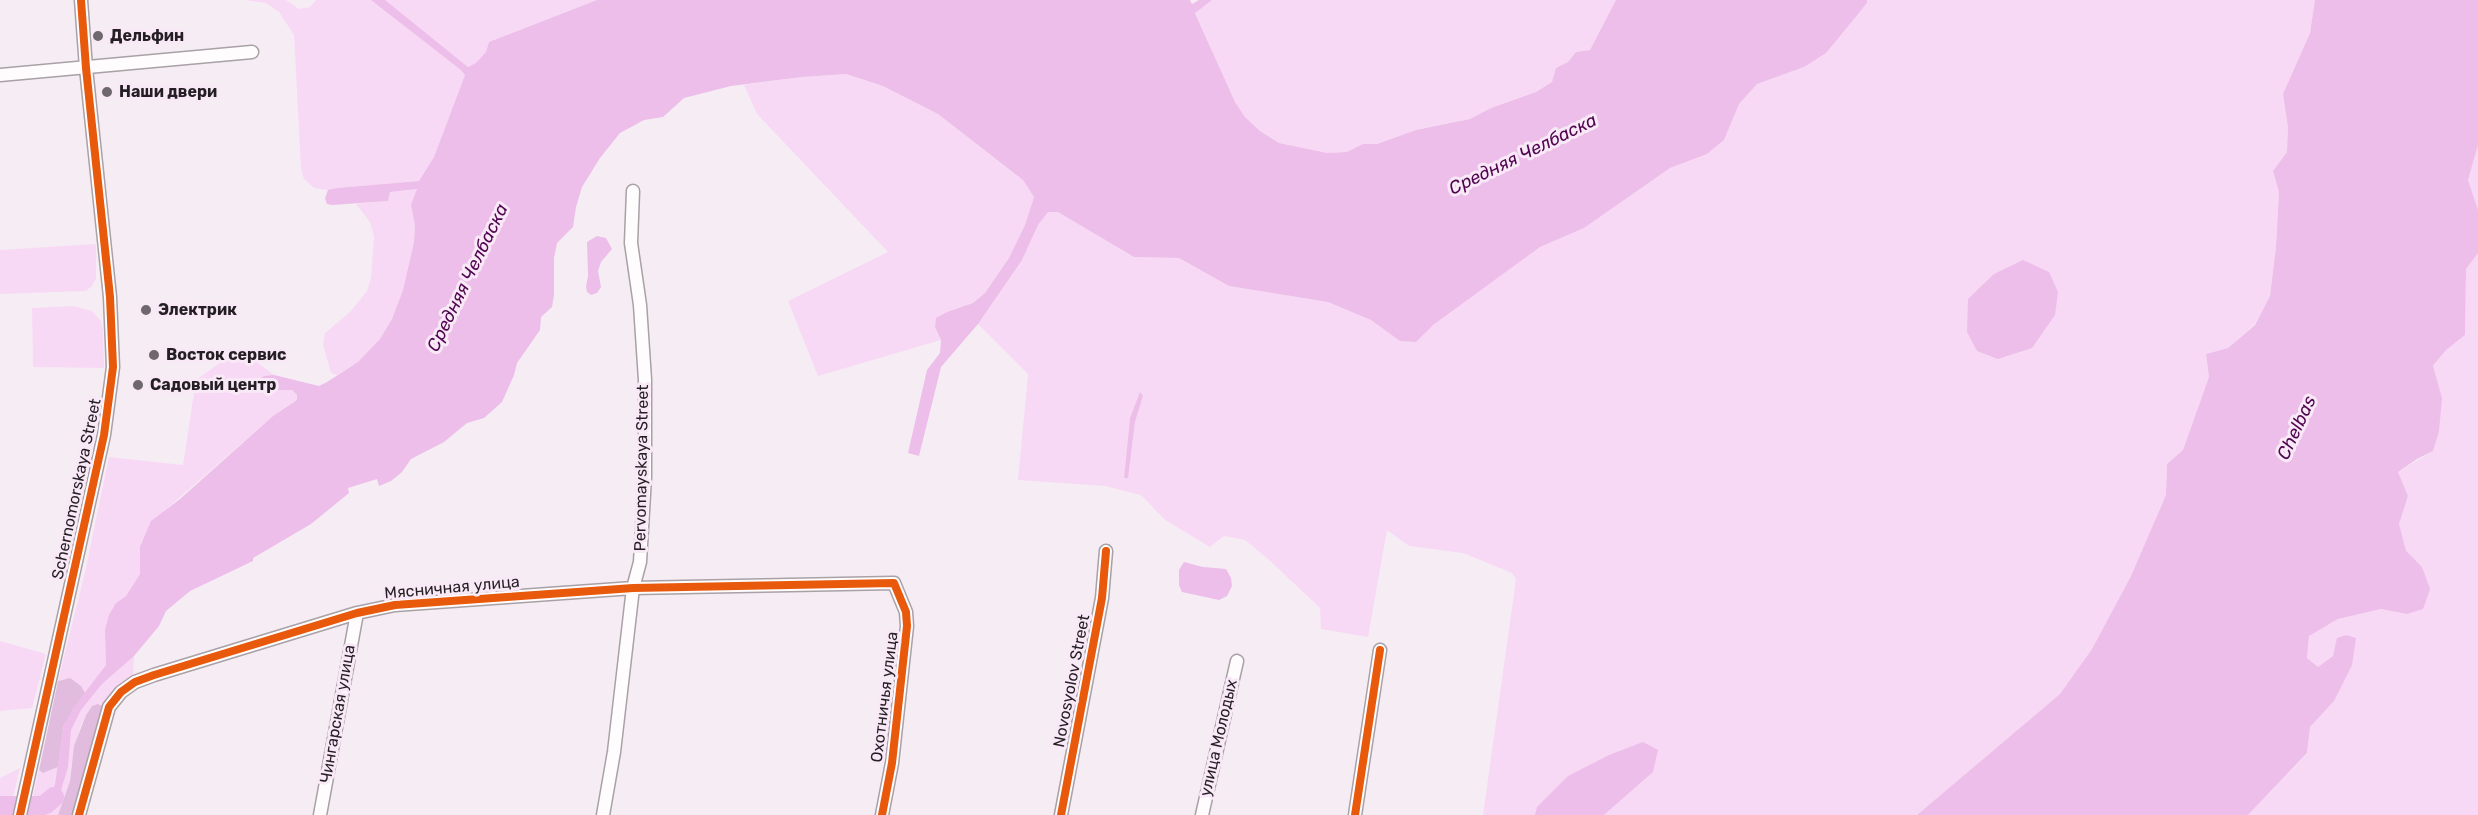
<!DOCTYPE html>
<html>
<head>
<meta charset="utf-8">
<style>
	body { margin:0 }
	canvas { display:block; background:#f6ecf4 }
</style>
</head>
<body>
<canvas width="2478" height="815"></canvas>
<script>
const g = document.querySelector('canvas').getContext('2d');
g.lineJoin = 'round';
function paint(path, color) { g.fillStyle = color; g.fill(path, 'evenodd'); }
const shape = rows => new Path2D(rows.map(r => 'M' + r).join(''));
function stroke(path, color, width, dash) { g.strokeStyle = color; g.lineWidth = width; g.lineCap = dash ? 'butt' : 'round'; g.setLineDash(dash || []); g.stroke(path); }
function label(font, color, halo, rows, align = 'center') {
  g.font = font + ' Rubik,sans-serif'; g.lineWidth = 6; g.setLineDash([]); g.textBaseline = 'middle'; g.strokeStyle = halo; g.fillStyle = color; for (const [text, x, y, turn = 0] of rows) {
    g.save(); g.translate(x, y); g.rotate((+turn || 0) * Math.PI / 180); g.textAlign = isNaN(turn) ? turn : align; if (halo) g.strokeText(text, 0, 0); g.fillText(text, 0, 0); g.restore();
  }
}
paint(shape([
	[245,0,286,0,299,9,310,7,316,0,371,0,462,70,465,75,434,157,419,181,337,188,328,190,314,188,304,179,301,169,294,35,279,12,266,3],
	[385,0,597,0,489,42,486,52,476,64,468,67],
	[1212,0,1616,0,1590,50,1576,52,1568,62,1557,68,1552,82,1536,92,1491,108,1470,119,1416,130,1377,144,1363,144,1347,152,1327,153,1279,143,1260,131,1245,117,1235,102,1195,12],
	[1867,0,2315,0,2310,33,2283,94,2288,127,2287,152,2273,171,2279,192,2276,247,2270,296,2255,324,2228,348,2206,354,2209,377,2183,450,2167,464,2166,495,2131,576,2092,649,2060,694,1917,815,1604,815,1653,772,1538,807,1535,815,1483,815,1516,579,1512,573,1463,553,1409,546,1387,530,1368,637,1321,629,1320,608,1268,559,1245,540,1224,536,1210,547,1165,520,1141,495,1105,486,1018,480,1028,374,978,324,1022,260,1038,225,1048,212,1058,212,1134,257,1179,258,1229,286,1328,302,1371,320,1400,341,1416,342,1432,325,1540,247,1584,228,1670,168,1707,154,1724,140,1739,104,1757,84,1804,67,1867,4],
	[1140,393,1143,396,1135,422,1132,446,1124,478,1130,418],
	[846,74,883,86,938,114,1023,180,1034,197,1025,225,1009,258,985,293,973,303,947,312,935,327,941,340,818,376,788,301,888,252,757,114,744,85,802,77],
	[2478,145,2478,210,2468,180],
	[417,189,412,205,415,225,414,242,403,290,392,319,380,339,358,362,337,375,331,373,323,344,325,333,350,312,367,291,371,278,374,237,370,222,356,204,388,201,390,192],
	[96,244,96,279,92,286,86,291,0,294,0,250],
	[2478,253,2478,815,2248,815,2307,754,2310,727,2334,701,2333,656,2318,667,2307,658,2309,636,2338,619,2381,609,2407,614,2422,567,2406,552,2399,524,2408,496,2398,472,2433,451,2442,398,2433,367,2446,350,2465,335,2466,269],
	[74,306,92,311,101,321,103,328,104,368,33,367,32,308],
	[239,349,274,375,264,376,257,381,257,387,261,390,292,390,297,395,297,400,273,416,164,511,140,547,140,574,126,596,116,603,105,630,106,665,85,693,81,686,64,679,58,681,85,572,109,457,183,465,196,380],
	[0,641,46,654,32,708,0,711],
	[134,656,133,678,104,713,92,706,86,715,80,728,71,767,70,781,58,815,29,815,29,812,46,813,69,746,71,730,81,710,102,684],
	[58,767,52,793,42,800,32,800,39,770,43,773],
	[20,768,9,815,0,815,0,778]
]), '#f8d9f5');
paint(shape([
	[70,678,81,686,85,693,64,725,58,767,43,773,39,770,58,681],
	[98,704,104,707,75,815,58,815,70,781,74,746,86,715,92,706]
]), '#e2bcdf');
paint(shape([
	[371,0,385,0,468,67,476,63,486,52,489,42,597,0,1190,0,1192,4,1199,0,1212,0,1195,13,1235,102,1245,117,1260,131,1279,143,1327,153,1347,152,1363,144,1377,144,1416,130,1470,119,1491,108,1536,92,1552,82,1556,68,1568,62,1576,52,1590,50,1616,0,1867,0,1867,3,1826,53,1804,67,1757,84,1739,104,1724,140,1707,154,1670,168,1584,228,1540,247,1433,325,1416,342,1400,341,1371,320,1328,302,1229,286,1179,258,1134,257,1058,212,1048,212,1038,225,1022,260,978,324,941,367,919,456,908,453,927,370,940,353,941,340,935,327,936,318,947,312,973,303,985,293,1009,258,1025,225,1034,197,1023,180,938,114,883,86,846,74,802,77,731,86,684,98,663,117,644,120,620,133,600,158,582,187,576,207,573,227,557,243,554,258,554,295,552,307,541,317,540,330,517,363,514,375,502,402,484,418,467,423,444,442,411,459,402,472,391,481,379,486,377,479,348,488,349,493,311,524,253,558,253,561,190,591,166,611,159,626,134,656,102,684,81,710,71,730,68,767,58,800,46,813,29,812,32,800,42,800,52,793,55,783,64,725,73,708,106,665,105,630,109,615,116,603,126,596,140,574,140,547,151,521,180,499,273,416,297,400,297,395,292,390,261,390,257,387,257,381,264,376,274,375,319,386,327,382,358,362,380,339,392,319,403,290,414,242,415,225,411,205,417,189,390,192,388,201,332,205,327,204,325,198,328,190,337,188,419,181,434,157,465,75,461,70],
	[2315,0,2478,0,2478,145,2468,180,2478,210,2478,253,2466,269,2465,335,2446,350,2433,366,2442,398,2439,431,2433,451,2417,459,2398,472,2408,496,2399,524,2406,551,2422,567,2430,589,2423,609,2407,614,2381,609,2338,619,2309,636,2307,658,2318,667,2333,656,2337,638,2346,635,2356,638,2352,665,2334,701,2310,727,2307,753,2248,815,1917,815,2060,694,2092,649,2131,576,2166,495,2167,464,2183,450,2209,377,2206,354,2228,348,2255,325,2270,296,2276,247,2279,192,2273,171,2287,152,2288,127,2283,94,2310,33],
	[597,236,606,238,612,249,601,262,598,271,601,287,597,293,591,295,587,292,586,286,588,276,587,242],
	[2023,260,2049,272,2058,292,2055,315,2032,348,1998,359,1977,351,1967,332,1968,299,1994,274],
	[1140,392,1143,396,1135,422,1128,478,1124,478,1130,418],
	[1184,562,1203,567,1226,569,1231,578,1232,586,1227,596,1219,600,1182,592,1179,585,1179,570],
	[1643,742,1658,750,1653,772,1604,815,1535,815,1537,807,1568,776,1609,755]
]), '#ecbee9');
stroke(shape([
	[0,806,40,806,46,804,54,797]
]), '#ecbee9', 20);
const minor = shape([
	[0,75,252,52],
	[20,815,104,435,113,367,110,297,86,68,81,0],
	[79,815,109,707,121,692,135,682,154,675,357,613,395,605,633,588,894,583,906,612,907,626,892,763,882,815],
	[320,815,357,613],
	[603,815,614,752,633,588,640,562,645,477,645,380,640,305,631,243,633,191],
	[1061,815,1102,598,1106,551],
	[1202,815,1237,661],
	[1355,815,1380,650]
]);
stroke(minor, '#a8a1a6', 15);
stroke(minor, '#fefcfd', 12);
stroke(shape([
	[20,815,104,435,113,367,110,297,86,68,81,0],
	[79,815,109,707,121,692,135,682,154,675,357,613,395,605,633,588,894,583,906,612,907,626,892,763,882,815],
	[1061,815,1102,598,1106,551],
	[1355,815,1380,650]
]), '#e8590c', 8);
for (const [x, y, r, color] of [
	[98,36,6,"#6e676d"],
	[107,92,6,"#6e676d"],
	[146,310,6,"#6e676d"],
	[154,355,6,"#6e676d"],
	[138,385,6,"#6e676d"]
]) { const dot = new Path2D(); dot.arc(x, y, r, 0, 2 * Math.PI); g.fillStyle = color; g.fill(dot); stroke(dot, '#f9e9f7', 2); }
label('bold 16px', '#241f24', '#f9e9f7', [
	["Дельфин",110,36],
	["Наши двери",119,92],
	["Электрик",158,310],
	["Восток сервис",166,355],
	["Садовый центр",150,385]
], 'left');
label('16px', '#241f24', '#f9e9f7', [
	["Pervomayskaya Street",642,468,-89],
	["Sсhernomorskaya Street",77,489,-78],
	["Мясничная улица",452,588,-5],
	["Novosyolov Street",1072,681,-79],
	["Охотничья улица",885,697,-83],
	["Чингарская улица",338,714,-80],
	["улица Молодых",1219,738,-77]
]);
label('italic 18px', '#500550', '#f9e9f7', [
	["Средняя Челбаска",1523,155,-26],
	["Средняя Челбаска",468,278,-64],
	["Chelbas",2297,428,-65]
]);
</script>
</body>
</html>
